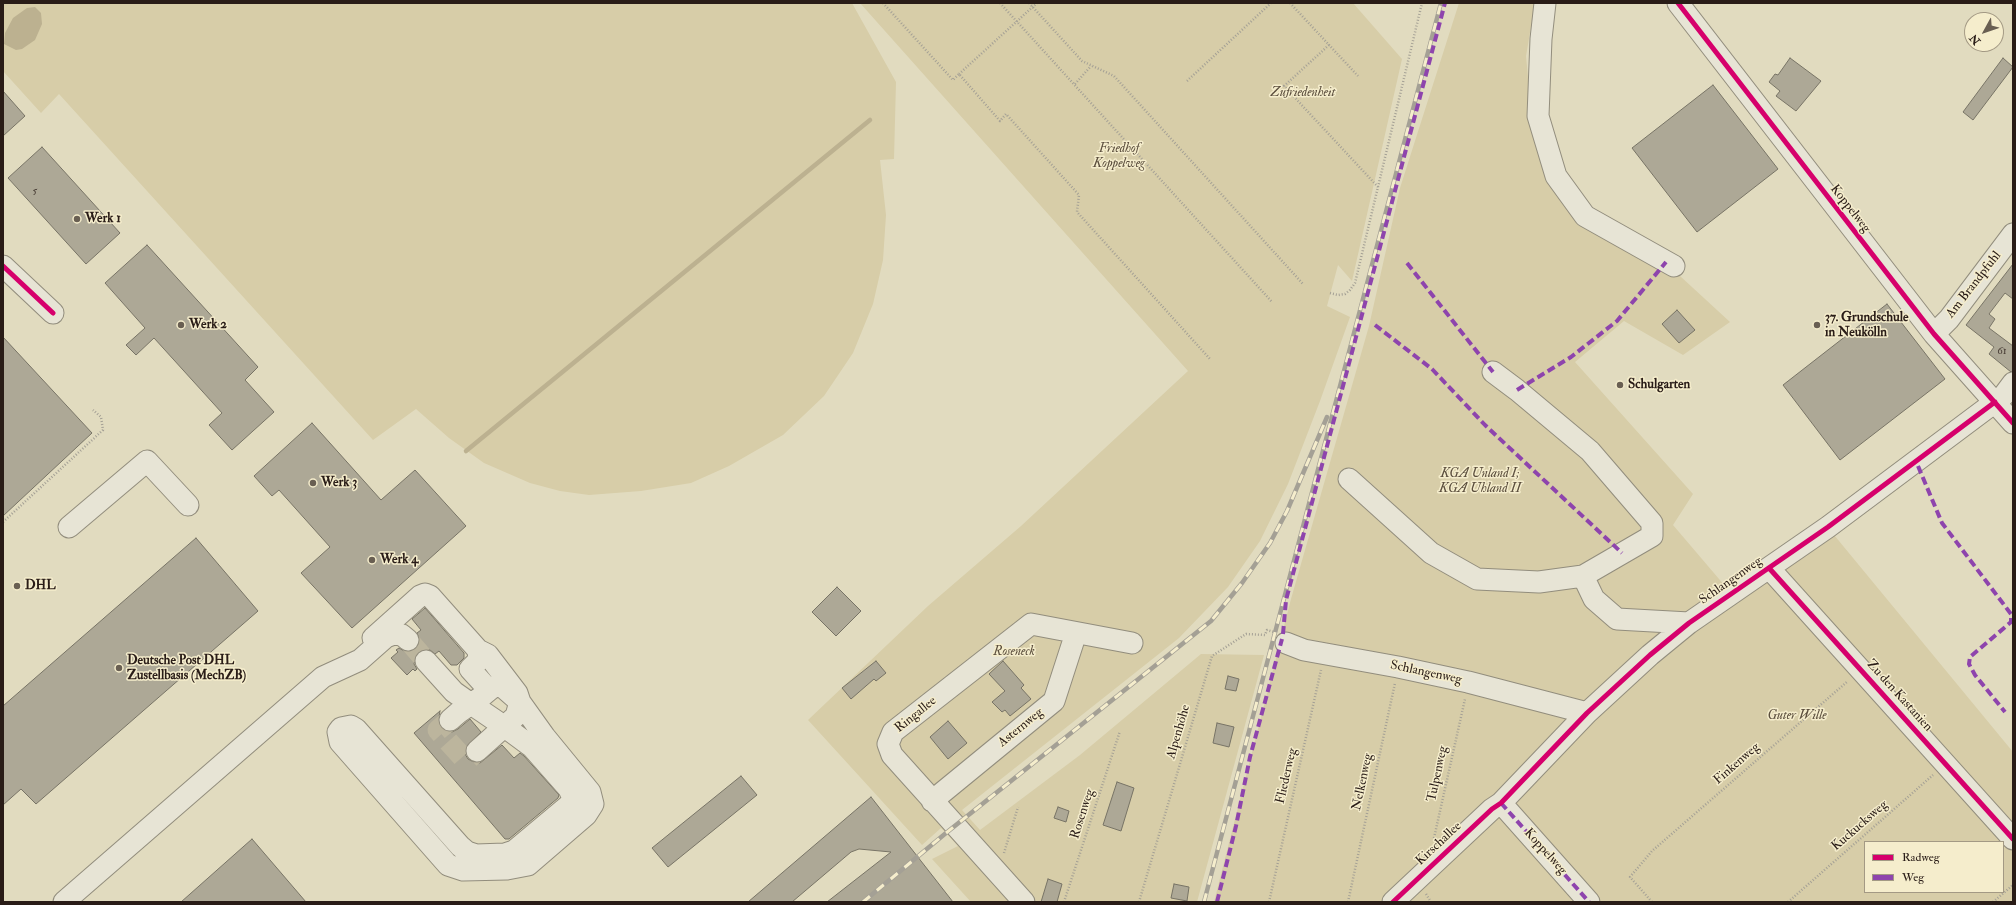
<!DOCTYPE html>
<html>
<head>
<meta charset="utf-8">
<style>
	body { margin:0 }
	#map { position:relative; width:2016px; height:905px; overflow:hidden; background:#e1dbbf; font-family:"IM FELL Double Pica",serif }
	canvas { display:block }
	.frame { position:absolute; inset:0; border:4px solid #291c17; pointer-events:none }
	.legend { position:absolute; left:1864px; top:841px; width:140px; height:52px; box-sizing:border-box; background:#f5edcc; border:1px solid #a39984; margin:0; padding:5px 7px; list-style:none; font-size:12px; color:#291c17 }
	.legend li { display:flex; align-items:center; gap:8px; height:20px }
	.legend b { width:20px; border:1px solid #a39984 }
	.north { position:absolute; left:1964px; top:12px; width:40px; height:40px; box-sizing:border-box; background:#f5edcc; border:1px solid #a39984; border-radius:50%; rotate:230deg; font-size:11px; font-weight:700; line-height:16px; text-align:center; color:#291c17 }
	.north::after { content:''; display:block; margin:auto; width:14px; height:18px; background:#695f52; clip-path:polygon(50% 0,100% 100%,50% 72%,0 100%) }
</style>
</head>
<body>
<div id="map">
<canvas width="2016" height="905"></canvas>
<div class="frame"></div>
<ul class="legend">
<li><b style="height:5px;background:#d6006c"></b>Radweg</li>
<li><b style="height:5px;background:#8e44ad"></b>Weg</li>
</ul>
<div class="north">N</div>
</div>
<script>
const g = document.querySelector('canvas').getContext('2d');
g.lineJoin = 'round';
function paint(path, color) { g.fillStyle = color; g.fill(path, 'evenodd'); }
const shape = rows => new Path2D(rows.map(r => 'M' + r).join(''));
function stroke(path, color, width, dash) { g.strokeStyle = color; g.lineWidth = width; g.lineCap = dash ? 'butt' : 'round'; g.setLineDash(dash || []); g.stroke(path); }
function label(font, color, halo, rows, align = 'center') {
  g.font = font + ' "IM FELL Double Pica",serif'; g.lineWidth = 3; g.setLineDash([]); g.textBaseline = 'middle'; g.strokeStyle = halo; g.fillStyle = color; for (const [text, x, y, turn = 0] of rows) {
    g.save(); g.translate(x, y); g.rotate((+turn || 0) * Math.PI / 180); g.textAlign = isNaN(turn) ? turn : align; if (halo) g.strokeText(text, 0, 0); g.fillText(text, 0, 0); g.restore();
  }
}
paint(shape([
	[3,3,852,3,896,82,894,159,880,160,886,215,883,260,873,304,853,353,824,396,783,435,729,466,691,483,641,491,589,495,560,491,530,483,484,463,449,438,416,409,373,440,59,94,41,113,3,71],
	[860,3,1353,3,1402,59,1352,281,1338,265,1327,306,1350,317,1320,401,1288,484,1260,541,1228,587,1179,638,962,810,980,830,1080,755,1201,654,1264,655,1197,902,971,902,932,859,958,846,946,833,941,828,922,845,808,720,928,606,1021,526,1188,371],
	[1459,3,1535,3,1526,56,1532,119,1555,183,1667,264,1730,322,1683,355,1624,321,1575,362,1693,494,1673,525,1725,586,1825,524,2013,752,2013,902,1214,902,1291,599,1369,326,1400,188],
	[1865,842,2003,842,2003,892,1865,892]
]), '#d7cda8');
paint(shape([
	[35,7,41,13,42,24,35,40,22,49,16,50,4,44,5,33,13,18,27,8]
]), '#bcb190');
stroke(shape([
	[466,451,870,120]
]), '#bcb190', 4.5);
const building = shape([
	[1790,58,1821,81,1796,111,1776,96,1780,91,1769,82,1775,74,1778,75,1790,58],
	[2003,58,2013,67,1973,120,1963,112,2003,58],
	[1713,85,1778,169,1697,232,1632,148,1713,85],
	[3,91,25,116,3,136,3,91],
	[42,147,120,233,86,264,8,178,42,147],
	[147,245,258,367,245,380,274,412,232,450,209,425,222,413,154,338,136,355,126,345,145,328,105,283,147,245],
	[2013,264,2013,299,2005,293,1989,314,1995,319,1989,328,2013,346,2013,371,2011,372,1989,354,1994,347,1966,325,2013,264],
	[1887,304,1945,379,1840,460,1783,385,1887,304],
	[1677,310,1695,330,1679,343,1662,324,1677,310],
	[3,337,92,433,3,516,3,337],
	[312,423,381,500,415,470,466,526,352,628,301,573,330,547,279,490,272,496,254,476,312,423],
	[196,538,258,611,36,804,21,789,3,805,3,706,196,538],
	[837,587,861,611,836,636,812,612,837,587],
	[425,608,464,653,464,658,457,665,451,665,439,651,435,654,430,650,423,649,418,652,415,658,414,664,417,669,415,671,413,669,407,675,391,658,398,652,396,650,399,648,406,652,412,651,417,647,420,642,417,633,421,630,412,619,425,608],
	[876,661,886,673,876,681,874,679,851,699,842,688,876,661],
	[1003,661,1024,685,1021,688,1031,699,1010,716,1005,710,1002,712,992,702,1005,691,989,674,1003,661],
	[1228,676,1239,679,1236,691,1225,689,1228,676],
	[440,711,438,723,446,731,452,732,458,729,470,719,481,732,466,747,465,754,468,759,474,762,480,763,502,745,514,758,520,753,524,756,559,795,558,798,509,839,505,839,414,733,440,711],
	[948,721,967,743,948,759,930,737,948,721],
	[1217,723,1234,727,1229,747,1213,743,1217,723],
	[741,776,757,795,668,867,652,848,741,776],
	[1117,782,1134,788,1121,831,1103,825,1117,782],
	[871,797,953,902,827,902,891,852,859,849,851,852,792,902,748,902,871,797],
	[1058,807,1069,811,1066,822,1054,818,1058,807],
	[252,839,306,902,181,902,252,839],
	[1048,879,1062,884,1057,902,1041,902,1048,879],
	[1174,884,1189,887,1187,901,1171,898,1174,884]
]);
paint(building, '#ada896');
stroke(building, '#787466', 1);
stroke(shape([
	[408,640,426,661],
	[450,720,438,730,466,761,477,751]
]), '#bcb59d', 21, [21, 10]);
const minor = shape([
	[1545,3,1541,39,1538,116,1556,176,1585,216,1674,266],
	[1678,3,1934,334,2013,423],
	[3,266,53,313],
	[1934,334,1949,319,2013,234],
	[1493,372,1517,390,1590,451,1652,523,1652,536,1583,576,1594,599,1617,619,1689,623],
	[1349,479,1431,553,1477,579,1539,582,1583,576],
	[69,527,147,461,188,505],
	[1769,568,2013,839],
	[373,638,420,596,425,594,430,596,478,650,488,655,517,693,520,702,516,716,477,751],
	[1286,643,1304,650,1398,667,1468,682,1587,713],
	[478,650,479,660,470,669,489,690],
	[426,661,454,692,471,704,483,712,505,727,532,747,569,789,572,796,572,801,569,805,514,851,505,854,476,855,467,852,460,846,356,729,351,726,341,728,338,732,340,742,448,865,463,870,507,869,528,865,586,815,593,804,590,792,545,737,520,702,504,688,498,686,493,687,481,697,471,704,458,713,450,720],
	[932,801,1054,701,1076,633],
	[1501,803,1589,902],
	[64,902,323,677,360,660,386,637,394,634,402,635,408,640],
	[1024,902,892,755,888,744,893,732,1031,624,1132,643],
	[1393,902,1492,809,1501,803,1587,713,1650,655,1689,623,1828,527,1995,402,2004,395,2013,383]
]);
stroke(minor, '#928d7d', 23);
stroke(shape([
	[4,3,6,5],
	[883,3,953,80,959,74,1000,121,1006,114,1079,195,1077,212,1210,359],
	[1000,3,1272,302],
	[1029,3,1082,61,1114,76,1303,284],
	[1290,3,1358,76],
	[1329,45,1284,86,1378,187],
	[959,74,1037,3],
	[1187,81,1271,3],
	[1075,84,1091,66],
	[1330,293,1338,295,1345,294,1350,290,1355,283,1422,3],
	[3,522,103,430,101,417,93,410],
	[1434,838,1465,699],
	[1004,853,1018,807],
	[1426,894,1431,902],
	[1064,902,1120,731],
	[1139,902,1212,656,1246,634,1265,635,1267,630,1274,632],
	[1269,902,1321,670],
	[1348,902,1395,683],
	[1652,902,1630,877,1652,851,1848,681],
	[1788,902,1933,775],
	[1993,902,2013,885]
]), '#a4a095', 2.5, [1, 2]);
stroke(minor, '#e7e4d5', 21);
const rail = shape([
	[863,902,946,833,1211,621,1242,583,1270,543,1287,511,1327,417],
	[1204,902,1441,3]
]);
stroke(rail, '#a4a095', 4.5);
stroke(rail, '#f5edcc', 3, [9]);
stroke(shape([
	[1407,263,1493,372],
	[1375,325,1432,369,1485,425,1622,553],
	[1517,390,1571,357,1617,321,1666,262],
	[1918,466,1942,523,2011,614,2011,622,1970,657,1969,664,1975,675,2005,712],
	[1283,634,1286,600,1445,3],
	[1501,803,1589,902],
	[1217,902,1236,826,1250,757,1282,639]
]), '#8e44ad', 4, [8, 4]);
stroke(shape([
	[1678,3,1934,334,2013,423],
	[3,266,53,313],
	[1769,568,2013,839],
	[1393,902,1492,809,1501,803,1587,713,1650,655,1689,623,1828,527,1995,402]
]), '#d6006c', 5);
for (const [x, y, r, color] of [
	[77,219,4,"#695f52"],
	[181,325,4,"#695f52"],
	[1817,325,4,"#695f52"],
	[1620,385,4,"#695f52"],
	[313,483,4,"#695f52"],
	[372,560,4,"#695f52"],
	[17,586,4,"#695f52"],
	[119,668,4,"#695f52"]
]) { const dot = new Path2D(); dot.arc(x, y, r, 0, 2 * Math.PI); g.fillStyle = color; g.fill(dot); stroke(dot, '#f5edcc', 1.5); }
label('11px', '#4a3f37', null, [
	["5",35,192],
	["61",2002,352]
]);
label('italic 13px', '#5b4e3d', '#f5edcc', [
	["Zufriedenheit",1303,93],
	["Friedhof",1119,149],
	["Koppelweg",1119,164],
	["KGA Unland I;",1480,474],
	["KGA Uhland II",1480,489],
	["Roseneck",1014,652],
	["Guter Wille",1797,716]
]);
label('13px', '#291c17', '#f5edcc', [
	["Koppelweg",1850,209,52],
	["Am Brandpfuhl",1974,285,-52],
	["Schlangenweg",1731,581,-35],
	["Schlangenweg",1426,673,12],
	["Zu den Kastanien",1899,696,48],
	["Ringallee",916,715,-39],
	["Asternweg",1021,728,-39],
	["Alpenhöhe",1179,732,-74],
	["Finkenweg",1737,764,-41],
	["Tulpenweg",1438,774,-78],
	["Fliederweg",1287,776,-77],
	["Nelkenweg",1363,782,-78],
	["Rosenweg",1083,814,-72],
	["Kuckucksweg",1860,826,-41],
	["Kirschallee",1439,844,-43],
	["Koppelweg",1545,852,48]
]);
label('bold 13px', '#291c17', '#f5edcc', [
	["Werk 1",85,219],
	["37. Grundschule",1825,318],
	["in Neukölln",1825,333],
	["Werk 2",189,325],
	["Schulgarten",1628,385],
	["Werk 3",321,483],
	["Werk 4",380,560],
	["DHL",25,586],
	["Deutsche Post DHL",127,661],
	["Zustellbasis (MechZB)",127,676]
], 'left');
</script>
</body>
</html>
